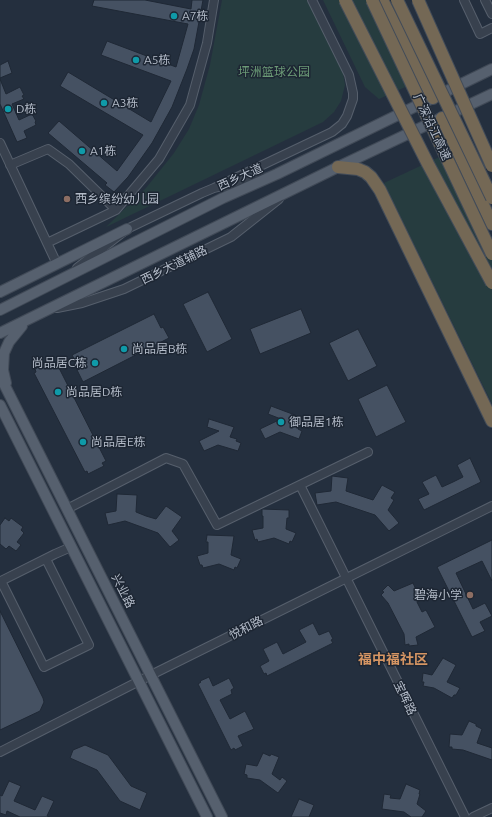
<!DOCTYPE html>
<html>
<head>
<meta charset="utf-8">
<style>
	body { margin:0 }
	canvas { display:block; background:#242f3e }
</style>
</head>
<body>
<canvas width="492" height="817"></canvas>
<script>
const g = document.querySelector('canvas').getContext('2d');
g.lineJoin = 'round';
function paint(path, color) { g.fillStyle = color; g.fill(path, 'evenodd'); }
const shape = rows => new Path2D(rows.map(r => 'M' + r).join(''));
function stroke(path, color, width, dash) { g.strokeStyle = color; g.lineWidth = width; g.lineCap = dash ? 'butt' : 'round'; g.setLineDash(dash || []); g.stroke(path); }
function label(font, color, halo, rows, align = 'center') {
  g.font = font + ' Ubuntu,"Noto Sans SC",sans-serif'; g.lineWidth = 3; g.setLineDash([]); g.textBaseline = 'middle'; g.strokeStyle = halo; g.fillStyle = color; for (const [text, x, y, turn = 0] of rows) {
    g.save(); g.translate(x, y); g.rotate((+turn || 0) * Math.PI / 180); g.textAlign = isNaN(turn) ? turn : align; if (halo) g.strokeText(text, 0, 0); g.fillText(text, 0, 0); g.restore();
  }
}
paint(shape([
	[222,0,310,0,341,60,345,85,341,101,334,112,323,122,106,227,146,188,174,153,189,129,199,105,210,65],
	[323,0,375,0,414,83,379,99,365,87],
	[448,153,492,244,492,404,384,183]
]), '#263c3f');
const building = shape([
	[94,0,145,0,191,9,192,0,203,0,194,49,187,69,172,107,152,143,128,177,114,192,105,185,107,183,48,133,59,121,117,171,143,135,60,86,68,72,151,122,171,81,101,55,107,41,176,67,188,24,92,6,94,0],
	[8,61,12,73,0,78,0,65,8,61],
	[0,79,6,94,20,87,24,95,22,96,24,99,12,104,19,120,32,114,36,121,35,122,36,125,24,131,27,138,17,142,0,104,0,79],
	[208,292,232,339,207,352,183,304,208,292],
	[301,309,311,333,260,354,250,329,301,309],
	[154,314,161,328,163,327,169,338,83,382,77,370,80,369,72,355,154,314],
	[358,329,377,366,348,381,329,343,358,329],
	[50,361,52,364,56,362,106,461,102,463,104,466,88,474,87,471,85,472,34,373,36,372,35,369,50,361],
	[387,385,406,422,376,437,358,399,387,385],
	[271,406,295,415,292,425,299,427,298,429,302,431,299,439,280,432,265,439,260,429,281,419,268,414,271,406],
	[209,419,234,427,230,437,237,439,236,441,241,443,238,451,218,445,204,451,199,441,219,431,207,427,209,419],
	[470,458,481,482,424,510,418,499,429,494,422,482,436,475,442,487,453,482,463,477,457,465,470,458],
	[332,476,348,478,346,491,373,500,382,485,395,492,391,498,394,500,388,510,399,523,389,531,375,515,336,502,317,505,315,493,331,491,332,476],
	[117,494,137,495,136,512,146,516,156,519,166,506,182,517,172,531,179,540,170,547,158,533,125,521,108,525,105,513,116,511,117,494],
	[262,509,289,510,289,518,287,518,286,529,296,533,292,542,290,541,289,544,274,538,258,542,257,539,255,540,252,530,263,528,263,516,262,516,262,509],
	[5,518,9,521,11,518,23,527,21,530,24,533,17,542,21,545,16,551,9,546,6,549,0,544,0,525,5,518],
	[207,535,234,536,231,555,241,559,237,568,235,567,234,570,219,564,203,568,202,565,200,565,197,556,208,553,208,542,206,542,207,535],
	[492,540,492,581,482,561,456,573,473,609,485,603,492,616,480,622,485,631,472,637,437,567,492,540],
	[413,583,421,600,417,602,422,612,426,610,435,627,416,637,418,645,409,646,409,644,405,645,404,634,388,603,381,595,384,592,382,591,388,585,394,591,413,583],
	[0,611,43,698,44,702,40,711,0,730,0,611],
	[313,623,319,635,329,631,333,639,331,640,333,643,267,676,266,673,264,674,260,666,269,661,263,649,277,642,283,654,306,642,299,630,313,623],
	[443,658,456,665,447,682,460,688,456,695,454,695,452,698,434,688,423,686,424,682,422,682,423,673,432,675,443,658],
	[209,677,213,686,229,678,234,688,231,690,232,694,220,700,230,719,245,711,254,729,238,736,243,746,235,750,234,748,231,750,198,684,201,682,200,681,209,677],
	[469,721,476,724,476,726,482,729,477,743,492,748,492,760,463,750,452,749,452,747,449,747,450,734,462,735,469,721],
	[85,745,108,755,131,786,147,793,140,810,120,801,97,770,70,758,73,750,85,745],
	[263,753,270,756,271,754,279,757,272,774,280,780,282,777,287,781,278,793,260,780,247,778,247,775,244,774,246,764,257,766,263,753],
	[9,781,21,786,14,801,35,810,42,796,54,801,47,816,50,817,20,817,7,811,6,815,0,813,0,795,2,796,9,781],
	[406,784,420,790,419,794,420,794,417,804,426,811,422,817,411,817,404,812,382,809,384,794,391,795,390,798,400,799,406,784],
	[299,799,314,805,309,817,291,817,299,799]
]);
paint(building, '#455162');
stroke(building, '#1f2835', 1);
const minor = shape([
	[464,0,480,34,492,28],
	[485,0,492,14],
	[0,143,57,264],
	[10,165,48,149,69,164,116,210],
	[214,188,332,132,342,124,347,116,353,99,353,93,349,75,312,0],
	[47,243,116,210,159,159,190,105,207,43,214,0],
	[77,268,127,229,202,193,214,188,262,177],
	[57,308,82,303,124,289,231,237,279,199],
	[300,485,465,817],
	[67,509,166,458,183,464,217,525,368,452],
	[46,559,89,645,44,667,1,581,55,554,71,547],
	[0,752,151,675,492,506],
	[473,817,492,808]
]);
const major = shape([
	[0,292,127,229],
	[0,310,223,198,277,174,492,69],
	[0,333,338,167,492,94],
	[0,376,222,817],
	[6,383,3,370,4,353,9,342,22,326],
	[0,405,207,817]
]);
const highway = shape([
	[382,0,433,98],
	[442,118,492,224],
	[338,167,358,169,365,172,371,177,380,190,492,421]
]);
stroke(minor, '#565f6c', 10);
stroke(major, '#414a57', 12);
stroke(highway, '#434c59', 14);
stroke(minor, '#38414e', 8);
stroke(major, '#56606e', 10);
stroke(highway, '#746855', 12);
const highwayBridge = shape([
	[345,0,428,164,492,283],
	[372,0,492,254],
	[397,0,492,198],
	[418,0,492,166]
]);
stroke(highwayBridge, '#434c59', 14, []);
stroke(highwayBridge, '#746855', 12);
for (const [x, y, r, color] of [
	[174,16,4,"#0f9aa8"],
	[136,60,4,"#0f9aa8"],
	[104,103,4,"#0f9aa8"],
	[8,109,4,"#0f9aa8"],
	[82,151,4,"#0f9aa8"],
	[67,199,4,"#8d6e63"],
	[124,349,4,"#0f9aa8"],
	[95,363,4,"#0f9aa8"],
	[58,392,4,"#0f9aa8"],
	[281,422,4,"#0f9aa8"],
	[83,442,4,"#0f9aa8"],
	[470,595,4,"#8d6e63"]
]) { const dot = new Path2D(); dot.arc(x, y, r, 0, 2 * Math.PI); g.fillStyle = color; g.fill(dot); stroke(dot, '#1d2633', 1.5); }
label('12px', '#b4bcc9', '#1d2633', [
	["A7栋",182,16],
	["A5栋",144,60],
	["A3栋",112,103],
	["D栋",16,109],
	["A1栋",90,151],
	["西乡缤纷幼儿园",75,199],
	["尚品居B栋",132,349],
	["尚品居C栋",87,363,"right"],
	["尚品居D栋",66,392],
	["御品居1栋",289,422],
	["尚品居E栋",91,442],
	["碧海小学",462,595,"right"]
], 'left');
label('12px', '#6b9a76', '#1d2633', [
	["坪洲篮球公园",274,72]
]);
label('12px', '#b4bcc9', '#1d2633', [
	["广深沿江高速",432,127,65],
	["西乡大道",240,177,-24],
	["西乡大道辅路",174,265,-26],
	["兴业路",123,591,63],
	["悦和路",246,628,-27],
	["宝晖路",405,698,64]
]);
label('bold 14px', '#d59563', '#1d2633', [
	["福中福社区",393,659]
]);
</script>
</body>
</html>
